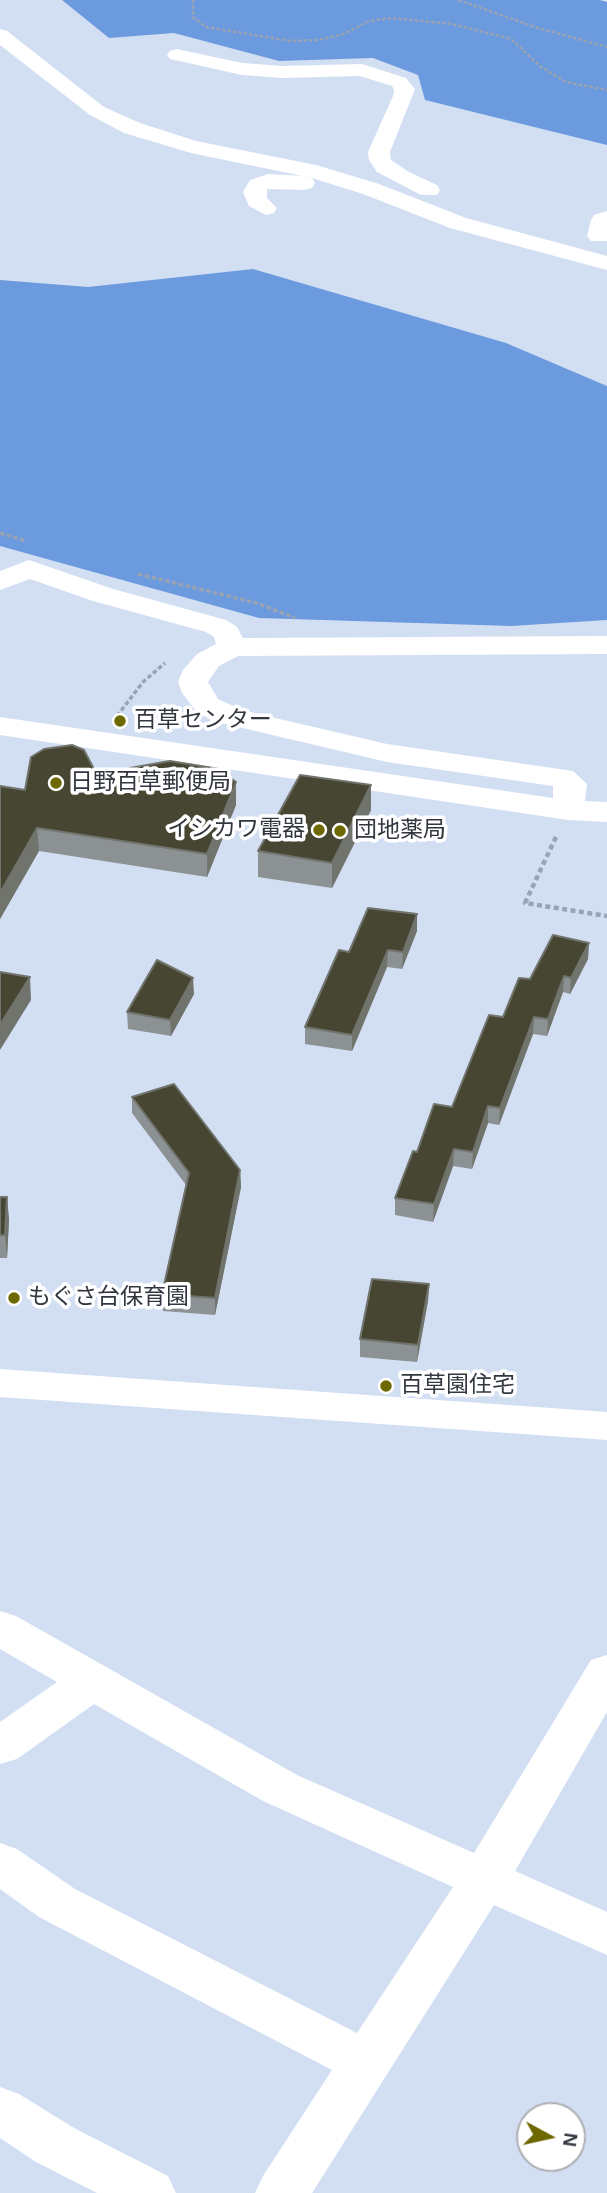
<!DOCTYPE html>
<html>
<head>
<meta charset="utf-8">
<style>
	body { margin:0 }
	#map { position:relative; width:607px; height:2193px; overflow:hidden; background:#d2dff3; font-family:Helvetica,sans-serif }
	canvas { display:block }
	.north { position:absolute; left:516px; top:2102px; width:70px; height:70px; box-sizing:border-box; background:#fff; border:2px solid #adafb2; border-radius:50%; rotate:98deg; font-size:19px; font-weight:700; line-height:28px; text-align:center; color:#32373f }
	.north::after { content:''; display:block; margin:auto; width:24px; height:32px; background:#6e6800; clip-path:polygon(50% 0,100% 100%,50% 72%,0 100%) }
</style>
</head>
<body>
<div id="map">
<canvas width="607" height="2193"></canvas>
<div class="north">N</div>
</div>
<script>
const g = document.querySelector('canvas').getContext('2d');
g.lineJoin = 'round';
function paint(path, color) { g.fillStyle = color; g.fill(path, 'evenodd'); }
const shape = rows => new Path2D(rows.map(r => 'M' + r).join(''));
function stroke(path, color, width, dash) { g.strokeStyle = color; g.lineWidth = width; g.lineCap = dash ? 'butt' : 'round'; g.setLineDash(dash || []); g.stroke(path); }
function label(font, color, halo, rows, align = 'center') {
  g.font = font + ' Helvetica,"Noto Sans JP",sans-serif'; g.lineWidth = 7; g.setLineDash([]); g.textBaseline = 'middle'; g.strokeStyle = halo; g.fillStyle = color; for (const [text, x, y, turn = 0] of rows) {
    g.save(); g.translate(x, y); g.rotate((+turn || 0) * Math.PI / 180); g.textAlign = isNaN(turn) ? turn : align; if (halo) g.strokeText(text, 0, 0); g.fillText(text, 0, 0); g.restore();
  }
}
paint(shape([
	[62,0,600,0,607,2,607,145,425,100,418,75,373,58,279,61,174,33,109,38],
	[253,269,506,343,607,386,607,620,511,626,259,618,0,546,0,280,88,287]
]), '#6c9adf');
stroke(shape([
	[193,0,193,17,206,27,291,41,318,40,344,34,369,21,391,18,452,24,511,39,541,67,566,82,607,90],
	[458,0,535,27,607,47]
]), '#99a3b3', 2.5, [3.5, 2]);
stroke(shape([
	[0,533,26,541],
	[138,574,257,603,295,618],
	[117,716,143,682,165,663]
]), '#99a3b3', 3.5, [4.5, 2.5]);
stroke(shape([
	[556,837,525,903,607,916]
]), '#99a3b3', 4.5, [5, 3.5]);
paint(shape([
	[0,29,7,31,104,107,140,123,196,141,316,165,379,184,466,218,607,256,607,270,450,228,363,194,312,178,191,153,124,133,90,115,0,45,0,29],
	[177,49,242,63,282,66,362,64,406,78,415,89,390,152,391,160,409,172,437,185,440,190,437,195,421,195,377,172,369,160,368,152,393,96,394,90,392,86,360,76,282,78,242,75,170,59,167,55,170,51,177,49],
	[268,174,304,176,312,178,315,183,312,188,304,190,267,189,267,198,277,208,274,213,266,215,249,206,243,192,250,180,268,174],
	[607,211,607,241,591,241,587,236,591,220,594,215,607,211],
	[29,560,113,589,226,620,237,627,243,638,607,636,607,654,238,656,219,666,208,682,218,699,235,707,258,714,387,744,573,771,587,784,585,801,607,802,607,822,568,820,0,735,0,717,553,798,553,786,387,762,213,721,196,711,182,693,178,682,183,670,197,654,216,644,214,637,206,632,93,601,30,579,0,590,0,571,29,560],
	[0,1369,607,1412,607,1440,0,1397,0,1369],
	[0,1611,16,1616,297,1775,474,1853,591,1660,607,1655,607,1712,515,1871,607,1912,607,1955,494,1905,312,2193,255,2193,263,2176,332,2070,39,1917,0,1889,0,1843,17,1849,75,1889,357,2033,453,1887,263,1801,94,1704,17,1759,0,1764,0,1722,57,1682,0,1649,0,1611],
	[0,2087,19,2094,74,2128,168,2176,176,2193,97,2193,36,2162,0,2138,0,2087]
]), '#fff');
paint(shape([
	[371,785,371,810,332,888,258,877,258,851],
	[0,786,25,790,106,792,236,805,207,877,39,851,0,919],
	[417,914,417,931,402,969,387,967,352,1051,305,1044,305,1027,349,952],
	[589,943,588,959,570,994,563,992,547,1036,533,1034,499,1125,488,1123,472,1169,453,1166,433,1222,395,1215,395,1198,417,1152,452,1107,503,1017],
	[194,994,171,1036,128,1029,127,1012],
	[132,1097,240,1170,241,1187,215,1315,163,1311,162,1294,186,1185,132,1113],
	[0,1197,7,1197,9,1220,7,1258,0,1258],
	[429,1284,428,1301,417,1362,360,1357,360,1339]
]), '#8c9293');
paint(shape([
	[236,782,236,805,207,877,207,854],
	[371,785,371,810,332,888,332,863],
	[37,828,39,851,0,919,0,893],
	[417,914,417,931,402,969,403,952],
	[589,943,588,959,570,994,571,978],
	[388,950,387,967,352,1051,352,1035],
	[564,976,563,992,547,1036,548,1019],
	[30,977,31,1000,0,1050,0,1025],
	[193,978,194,994,171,1036,170,1020],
	[534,1017,533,1034,499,1125,500,1108],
	[488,1106,488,1123,472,1169,473,1152],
	[454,1149,453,1166,433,1222,434,1204],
	[240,1170,241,1187,215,1315,215,1298],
	[7,1197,9,1220,7,1258,5,1235],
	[429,1284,428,1301,417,1362,418,1345]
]), '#71746d');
const building = shape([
	[72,745,84,750,106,792,130,768,170,761,219,769,236,782,207,854,37,828,0,893,0,786,25,790,31,757,44,749,72,745],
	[300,775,371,785,332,863,258,851,300,775],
	[368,908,417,914,403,952,388,950,352,1035,305,1027,339,950,349,952,368,908],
	[553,935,589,943,571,978,564,976,548,1019,534,1017,500,1108,488,1106,473,1152,454,1149,434,1204,395,1198,413,1151,417,1152,434,1104,452,1107,489,1015,503,1017,519,978,530,979,553,935],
	[157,960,193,978,170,1020,127,1012,157,960],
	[0,972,30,977,0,1025,0,972],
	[174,1084,240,1170,215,1298,162,1294,189,1173,132,1097,174,1084],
	[0,1197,7,1197,5,1235,0,1235,0,1197],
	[372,1279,429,1284,418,1345,360,1339,372,1279]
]);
paint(building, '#474633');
stroke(building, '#71746d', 2);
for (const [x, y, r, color] of [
	[120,721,7,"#6e6800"],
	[56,783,7,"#6e6800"],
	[319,830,7,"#6e6800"],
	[340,831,7,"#6e6800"],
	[14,1298,7,"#6e6800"],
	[386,1386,7,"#6e6800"]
]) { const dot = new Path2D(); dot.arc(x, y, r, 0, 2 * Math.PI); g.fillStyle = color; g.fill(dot); stroke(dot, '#fff', 2.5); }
label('23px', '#32373f', '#fff', [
	["百草センター",134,721],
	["日野百草郵便局",70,783],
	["イシカワ電器",305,830,"right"],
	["団地薬局",354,831],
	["もぐさ台保育園",28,1298],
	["百草園住宅",400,1386]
], 'left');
</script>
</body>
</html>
